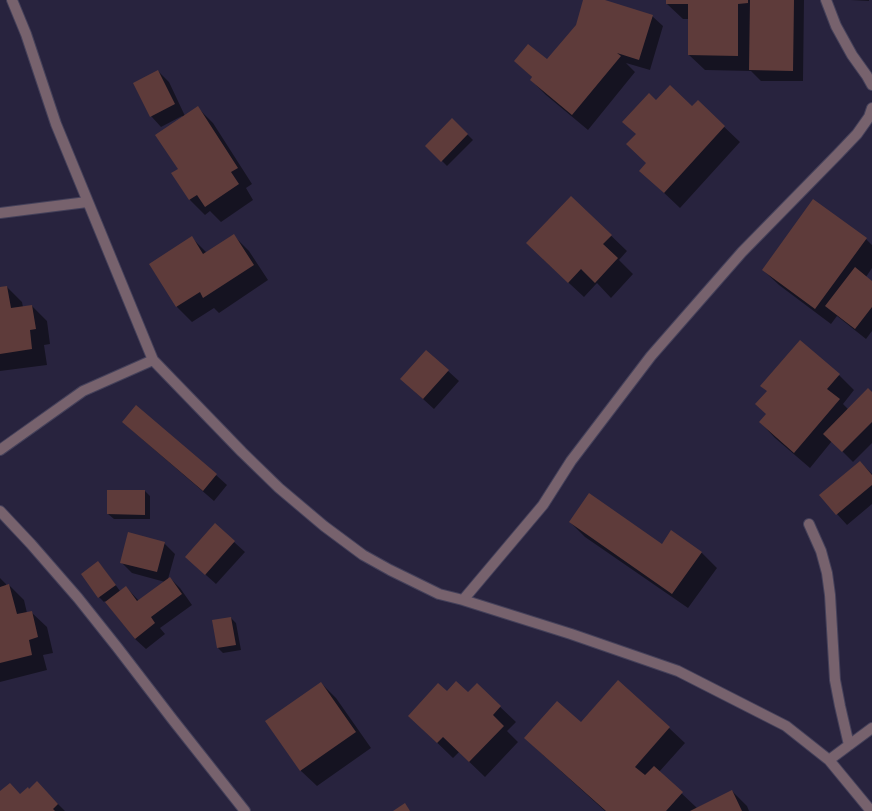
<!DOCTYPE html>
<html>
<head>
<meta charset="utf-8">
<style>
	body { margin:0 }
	canvas { display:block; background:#28233e }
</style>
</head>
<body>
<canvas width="872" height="811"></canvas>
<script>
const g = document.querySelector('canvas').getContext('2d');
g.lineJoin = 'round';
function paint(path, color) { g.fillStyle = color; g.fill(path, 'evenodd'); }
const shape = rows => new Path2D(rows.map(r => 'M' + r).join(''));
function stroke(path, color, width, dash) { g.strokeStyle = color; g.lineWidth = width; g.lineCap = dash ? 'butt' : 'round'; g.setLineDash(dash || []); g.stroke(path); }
paint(shape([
	[584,0,602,0,652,16,663,26,650,70,626,63,635,72,588,130,546,95,531,80,533,78,515,61,547,61,577,25],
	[667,0,804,0,803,81,761,81,751,71,705,70,689,55,689,19,683,19,667,4],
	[850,0,869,0,869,1],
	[158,71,169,82,185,116,198,108,213,123,252,184,246,188,253,200,221,222,210,211,205,215,190,200,173,174,179,169,183,117,182,116,161,127,151,116],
	[656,101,692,107,698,102,740,142,680,208,641,171,647,163,636,134],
	[452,119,473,140,447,166,427,146],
	[571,197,627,251,619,260,633,274,611,298,597,283,584,297,543,259],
	[813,201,866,239,872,245,872,268,866,277,872,282,872,331,866,339,837,316,831,324,779,285,763,270],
	[233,235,249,251,268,280,219,313,214,308,192,322,177,307,150,265,191,237,207,253],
	[7,287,22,302,23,307,32,306,47,321,50,344,44,345,47,365,0,371,0,288],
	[426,351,459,381,434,409,412,389],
	[839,375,854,390,843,404,849,410,872,394,872,443,853,462,832,441,810,468,775,438,760,422],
	[123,422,216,475,227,485,214,501,134,432],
	[860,462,872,474,872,504,847,525,837,514],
	[108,491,145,491,150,496,150,519,114,519,108,514],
	[570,522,662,545,672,532,702,553,717,568,688,608,585,537],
	[234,542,245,552,216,584,197,567],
	[164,543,175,554,168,579,170,578,180,588,192,605,160,628,165,634,146,649,135,639,105,601,104,602,99,597,83,574,98,563,103,568,120,591,126,587,139,601,165,582,132,573,121,562],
	[0,578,6,584,6,586,9,585,24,600,27,613,31,612,47,627,53,653,43,655,47,670,0,682],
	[231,618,236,623,241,650,223,653,218,648,213,621],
	[321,683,336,698,371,748,317,786,301,771,266,721],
	[477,685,516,722,507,731,518,742,485,777,459,752,453,758,425,731,447,692,468,694],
	[581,723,669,728,685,743,659,772,697,808,732,791,747,806,749,811,605,811,541,753,525,738],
	[0,793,52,798,65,811,0,811]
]), '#0007');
paint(shape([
	[583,0,605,0,653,15,639,60,617,53,621,56,572,115,530,80,532,77,514,61,528,44,547,59,576,25],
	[666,0,748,0,748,3,738,4,738,56,688,55,688,4,666,4],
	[750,0,794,0,793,71,749,70],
	[158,70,175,104,150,117,133,83],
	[670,85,692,106,698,100,725,126,664,193,639,171,646,163,626,144,636,134,622,122,649,93,656,100],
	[198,106,238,168,231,172,239,184,205,207,197,195,189,200,171,173,178,169,155,135],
	[452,118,468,134,441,162,425,146],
	[571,196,612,235,603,244,618,258,595,283,581,269,568,283,526,243],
	[813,199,867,238,815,309,762,270],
	[234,234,254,265,203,298,200,292,176,307,149,264,192,236,203,254],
	[855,267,872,281,872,307,855,329,825,306],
	[7,286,11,308,32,305,36,329,30,330,32,349,0,354,0,287],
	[800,340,840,374,827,389,840,399,794,453,759,422,766,414,755,404,767,391,760,386],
	[426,350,449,370,423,399,400,379],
	[868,388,872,392,872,422,842,452,823,434],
	[136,405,217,474,203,491,122,422],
	[860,461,872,475,872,485,836,515,819,495],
	[107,490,145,490,145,515,107,514],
	[589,493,662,544,671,530,702,552,672,594,569,522],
	[215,523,235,541,205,575,185,557],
	[128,532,165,542,157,572,120,563],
	[98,561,116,585,98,598,81,574],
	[170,577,182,594,151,617,155,623,135,639,105,602,126,586,137,601],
	[9,584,17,614,32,611,38,637,29,640,32,655,0,663,0,587],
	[231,617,236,645,217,648,212,620],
	[618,680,670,727,635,767,645,775,654,766,683,792,666,811,606,811,524,738,557,701,581,722],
	[456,681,468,692,477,683,501,706,493,715,504,726,469,762,443,737,437,743,408,716,438,683,447,691],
	[321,682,356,732,300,771,265,721],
	[37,781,58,804,53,809,55,811,0,811,0,791,10,783,20,794,28,787,29,789],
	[732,790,742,811,690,811],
	[405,803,410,811,393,811]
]), '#5e3b3a');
const street = shape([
	[12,0,26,34,56,124,153,360,242,452,279,488,324,526,363,555,390,570,439,594,463,600,571,634,678,671,786,726,829,760,871,811],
	[826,0,836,26,852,55,867,76,872,85],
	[0,213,87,202],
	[0,450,83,391,153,360],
	[0,511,31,544,78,598,117,647,173,720,245,811],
	[809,524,821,551,827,573,830,595,835,680,840,706,849,745],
	[463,600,543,505,571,461,651,356,742,252,837,155,857,134,869,117,872,108],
	[829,760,872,728]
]);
stroke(street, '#45415a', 12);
stroke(street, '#77626d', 10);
</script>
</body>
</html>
